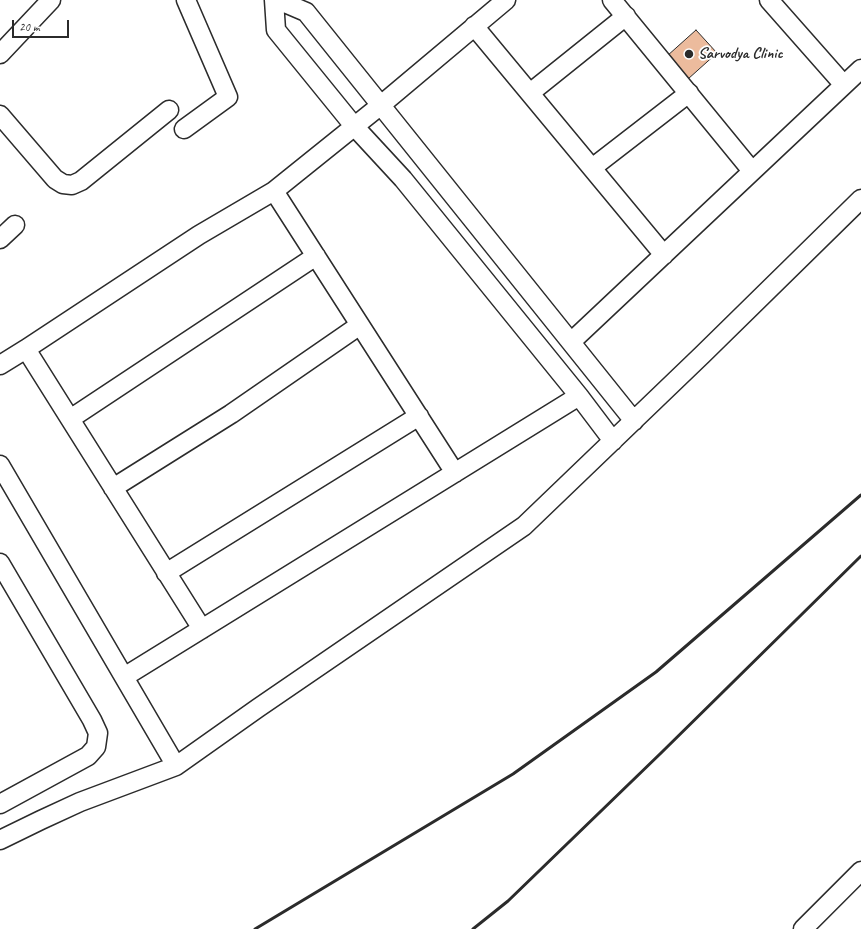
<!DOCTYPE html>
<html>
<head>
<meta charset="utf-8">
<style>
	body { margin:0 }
	#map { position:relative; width:861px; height:929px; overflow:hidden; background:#fff; font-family:Caveat,sans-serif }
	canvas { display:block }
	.scale { position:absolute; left:12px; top:20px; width:57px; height:18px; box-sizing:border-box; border:2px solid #2b2b2b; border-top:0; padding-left:5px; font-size:12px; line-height:14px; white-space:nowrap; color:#2b2b2b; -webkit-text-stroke:3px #fff; paint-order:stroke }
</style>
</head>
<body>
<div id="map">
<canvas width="861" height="929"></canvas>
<div class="scale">20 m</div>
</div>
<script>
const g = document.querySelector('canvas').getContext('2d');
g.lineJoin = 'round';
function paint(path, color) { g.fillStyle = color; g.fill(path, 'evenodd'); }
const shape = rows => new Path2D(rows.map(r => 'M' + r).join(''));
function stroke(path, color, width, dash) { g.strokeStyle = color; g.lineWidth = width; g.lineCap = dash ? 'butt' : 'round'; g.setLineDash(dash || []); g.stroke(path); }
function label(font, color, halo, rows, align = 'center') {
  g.font = font + ' Caveat,sans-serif'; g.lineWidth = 3.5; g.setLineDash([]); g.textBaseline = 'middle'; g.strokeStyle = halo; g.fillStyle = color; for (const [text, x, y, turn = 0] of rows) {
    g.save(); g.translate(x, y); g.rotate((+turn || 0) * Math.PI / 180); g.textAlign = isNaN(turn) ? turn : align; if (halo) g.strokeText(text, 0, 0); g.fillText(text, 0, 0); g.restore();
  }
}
const building = shape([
	[696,30,717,53,688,79,667,56,696,30]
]);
paint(building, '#ecbb9d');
stroke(building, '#2b2b2b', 1);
const street = shape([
	[274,0,276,30,354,126,403,179,579,396,613,441],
	[278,0,306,12,634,421],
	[612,0,752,171],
	[769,0,844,85],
	[474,26,664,255],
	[0,54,51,0],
	[530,93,626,16],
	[0,115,55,179,63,184,72,185,81,181,169,110],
	[184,129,228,97,186,0],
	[592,168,689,93],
	[274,191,455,473],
	[0,239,15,225],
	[571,342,861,69],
	[26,349,202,629],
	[0,365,26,349,199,235,274,191,381,105,506,0],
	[70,419,316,256],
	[0,465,176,766],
	[113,488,231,414,360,325],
	[0,563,92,720,98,733,96,747,88,756,0,804],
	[166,573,419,416],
	[124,677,579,396],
	[0,840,41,820,80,802,176,766,258,708,524,526,702,355,861,199],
	[803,929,861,871]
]);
stroke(street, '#2b2b2b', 21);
stroke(street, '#fff', 18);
stroke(shape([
	[255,929,513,774,656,672,861,495],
	[473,929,508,901,661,753,861,556]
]), '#2b2b2b', 3);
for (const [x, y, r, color] of [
	[689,54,5,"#2b2b2b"]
]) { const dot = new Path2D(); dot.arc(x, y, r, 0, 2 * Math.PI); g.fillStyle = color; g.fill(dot); stroke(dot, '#fff', 1.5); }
label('bold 16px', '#2b2b2b', '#fff', [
	["Sarvodya Clinic",698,54]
], 'left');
</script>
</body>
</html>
